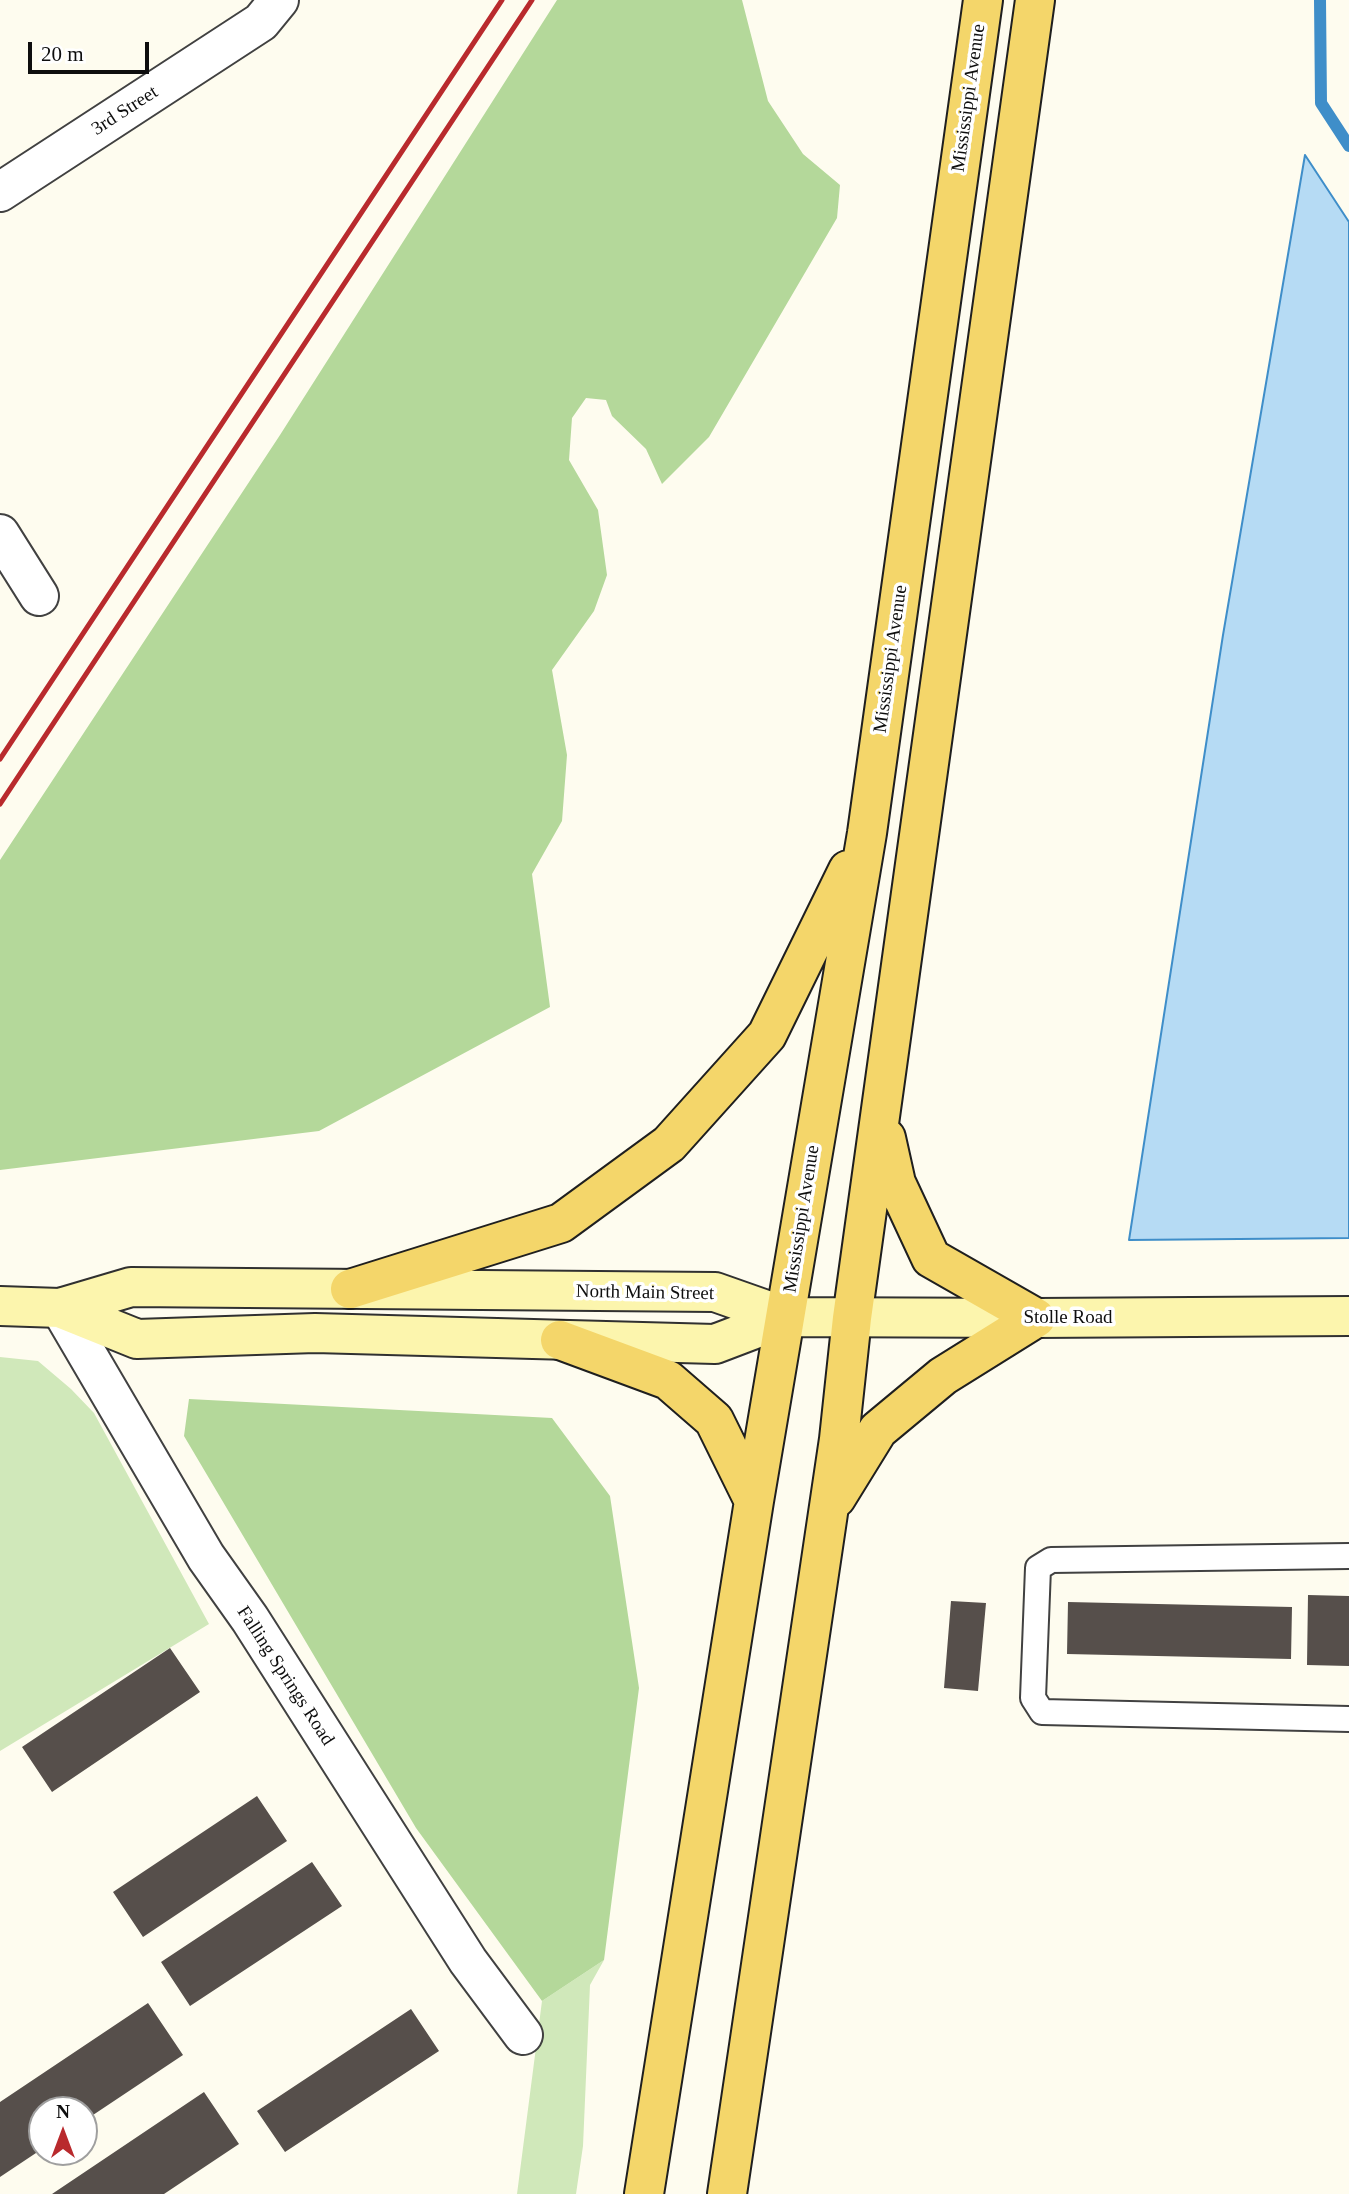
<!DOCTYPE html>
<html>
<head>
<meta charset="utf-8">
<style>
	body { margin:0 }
	#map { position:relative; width:1349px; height:2194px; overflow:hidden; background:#fefcef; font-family:"Times New Roman",serif }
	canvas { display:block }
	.north { position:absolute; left:28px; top:2096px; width:70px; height:70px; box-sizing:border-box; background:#fff; border:2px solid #9f9f9f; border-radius:50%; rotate:0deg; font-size:19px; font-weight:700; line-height:28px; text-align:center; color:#0e0e0e }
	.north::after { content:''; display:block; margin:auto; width:24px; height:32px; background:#b92a2d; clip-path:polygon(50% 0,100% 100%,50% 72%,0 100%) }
	.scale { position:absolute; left:28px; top:42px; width:121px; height:32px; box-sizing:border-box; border:4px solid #0e0e0e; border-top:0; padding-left:9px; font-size:21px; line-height:24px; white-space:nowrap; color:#0e0e0e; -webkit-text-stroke:5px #fff; paint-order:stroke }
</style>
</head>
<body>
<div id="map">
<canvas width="1349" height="2194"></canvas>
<div class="north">N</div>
<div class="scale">20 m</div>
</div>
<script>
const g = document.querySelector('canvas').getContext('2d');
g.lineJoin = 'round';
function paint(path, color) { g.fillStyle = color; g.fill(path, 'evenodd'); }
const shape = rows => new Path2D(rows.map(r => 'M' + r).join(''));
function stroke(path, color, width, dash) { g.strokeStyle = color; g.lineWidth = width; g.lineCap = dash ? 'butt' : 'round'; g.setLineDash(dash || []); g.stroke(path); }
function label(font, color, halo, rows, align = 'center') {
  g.font = font + ' "Times New Roman",serif'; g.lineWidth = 7; g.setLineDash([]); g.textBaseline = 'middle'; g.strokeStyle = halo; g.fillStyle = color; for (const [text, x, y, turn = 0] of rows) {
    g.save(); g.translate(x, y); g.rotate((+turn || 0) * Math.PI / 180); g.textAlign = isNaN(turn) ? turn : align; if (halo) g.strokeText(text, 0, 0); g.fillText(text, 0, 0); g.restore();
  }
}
paint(shape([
	[0,1357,38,1361,71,1389,94,1413,209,1624,0,1751],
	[604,1960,590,1985,583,2146,576,2194,517,2194,542,2001]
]), '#d0e8ba');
paint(shape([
	[557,0,742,0,768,101,803,154,840,185,837,218,709,437,662,484,646,449,612,416,606,400,586,398,572,418,569,460,598,510,607,575,594,611,552,670,567,755,562,821,532,874,550,1007,319,1131,0,1170,0,860,280,435],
	[189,1399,552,1418,610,1496,639,1688,604,1960,542,2001,416,1828,184,1436]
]), '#b4d89a');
const water = shape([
	[1305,155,1349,222,1349,1238,1129,1240,1223,635,1305,155]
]);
paint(water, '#b6dbf4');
stroke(water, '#3f8ec9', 2);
stroke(shape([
	[1320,0,1321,103,1349,146]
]), '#3f8ec9', 12);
paint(shape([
	[1308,1595,1349,1596,1349,1666,1307,1665],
	[951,1601,986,1603,978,1691,944,1688],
	[1068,1602,1292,1607,1291,1659,1067,1654],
	[170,1648,200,1692,52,1792,22,1747],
	[257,1796,287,1841,143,1937,113,1892],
	[312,1862,342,1906,190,2006,161,1962],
	[148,2003,183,2055,84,2121,84,2110,42,2110,42,2149,0,2177,0,2102],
	[411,2009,439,2051,285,2152,257,2111],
	[204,2092,239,2144,164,2194,52,2194]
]), '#564f4b');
const lane = shape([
	[1349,1556,1051,1560,1038,1568,1033,1698,1042,1712,1349,1719]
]);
const street = shape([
	[0,192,261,22,279,0],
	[0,534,39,596],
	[60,1308,206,1557,250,1619,468,1961,523,2035]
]);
const secondary = shape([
	[0,1306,60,1308,131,1287,715,1292,786,1317,1036,1318,1349,1316],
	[60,1308,137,1339,315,1333,715,1344,786,1317]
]);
const primary = shape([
	[350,1289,561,1223,669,1144,767,1035,848,870],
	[560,1340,668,1380,714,1420,754,1501],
	[836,1498,878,1430,943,1376,1036,1318,931,1258,896,1183,886,1138],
	[644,2194,754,1501,867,833,983,0],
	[727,2194,839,1439,852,1318,1035,0]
]);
stroke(lane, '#414141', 28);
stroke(street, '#414141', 42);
stroke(secondary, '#303030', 42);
stroke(primary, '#1f1f1f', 42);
stroke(lane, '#fff', 24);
stroke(street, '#fff', 38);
stroke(secondary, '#fcf5ad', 38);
stroke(primary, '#f4d66a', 38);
stroke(shape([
	[0,759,502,0],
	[0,804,532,0]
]), '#b92a2d', 5);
label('19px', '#0e0e0e', '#fff', [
	["Mississippi Avenue",969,98,-82],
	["3rd Street",125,111,-33],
	["Mississippi Avenue",891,659,-82],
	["Mississippi Avenue",802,1219,-81],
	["North Main Street",645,1293,1],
	["Stolle Road",1068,1318],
	["Falling Springs Road",285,1676,57]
]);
</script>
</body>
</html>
